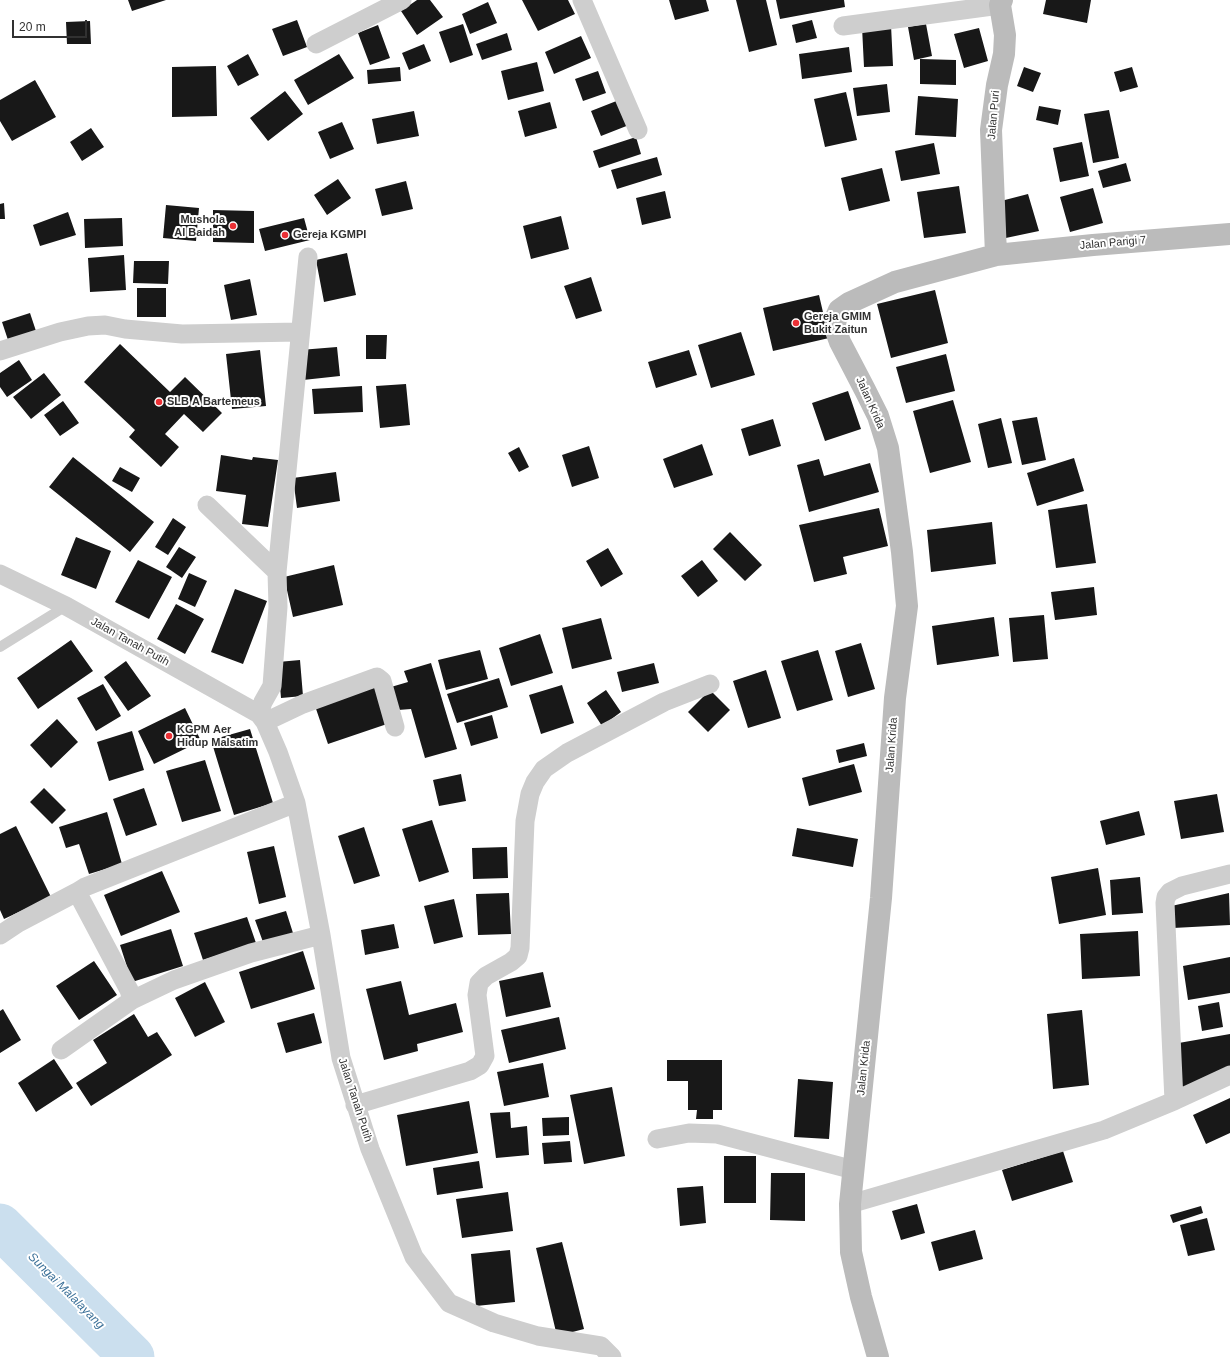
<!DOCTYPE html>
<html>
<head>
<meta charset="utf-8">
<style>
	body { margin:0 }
	#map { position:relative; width:1230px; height:1357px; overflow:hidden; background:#fff; font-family:Helvetica,sans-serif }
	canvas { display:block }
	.scale { position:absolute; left:12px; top:20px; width:75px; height:18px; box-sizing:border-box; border:2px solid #313131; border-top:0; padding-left:5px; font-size:12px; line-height:14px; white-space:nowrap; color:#313131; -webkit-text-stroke:3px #fff; paint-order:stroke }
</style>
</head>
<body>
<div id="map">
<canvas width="1230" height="1357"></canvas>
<div class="scale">20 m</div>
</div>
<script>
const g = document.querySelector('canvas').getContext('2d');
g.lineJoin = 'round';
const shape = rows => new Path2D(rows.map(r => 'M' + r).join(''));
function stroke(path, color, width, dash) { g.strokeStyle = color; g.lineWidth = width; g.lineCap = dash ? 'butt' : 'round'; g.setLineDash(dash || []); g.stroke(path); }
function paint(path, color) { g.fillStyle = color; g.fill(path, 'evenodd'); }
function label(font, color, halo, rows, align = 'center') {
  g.font = font + ' Helvetica,sans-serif'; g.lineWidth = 4; g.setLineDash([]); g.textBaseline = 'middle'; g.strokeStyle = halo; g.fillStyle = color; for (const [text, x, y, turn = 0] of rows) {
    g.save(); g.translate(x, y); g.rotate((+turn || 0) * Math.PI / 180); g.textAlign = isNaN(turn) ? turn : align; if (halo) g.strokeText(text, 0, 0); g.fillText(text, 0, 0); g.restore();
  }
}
stroke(shape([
	[0,1226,132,1357]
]), '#cbdfee', 45);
paint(shape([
	[128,0,166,0,132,11],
	[417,0,430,0,443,17,417,35,401,11],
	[522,0,568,0,575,14,538,31],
	[669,0,706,0,709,11,675,20],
	[736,0,766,0,777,45,749,52],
	[776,0,844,0,845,7,780,19],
	[1046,0,1091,0,1087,23,1043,14],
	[488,2,497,23,470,34,462,14],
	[297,20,307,47,283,56,272,29],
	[812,20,817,38,796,43,792,25],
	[90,21,91,44,67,44,66,22],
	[463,24,473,55,450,63,439,32],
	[926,24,932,56,914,60,908,27],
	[378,25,390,58,370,65,358,33],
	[891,25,893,66,864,67,862,27],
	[979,28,988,61,964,68,954,34],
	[507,33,512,50,482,60,476,44],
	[581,36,591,58,554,74,545,52],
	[424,44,431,61,409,70,402,53],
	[849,47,852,72,802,79,799,54],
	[248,54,259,75,238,86,227,66],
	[339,54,354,78,308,105,294,80],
	[920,59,956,60,956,85,920,84],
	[537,62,544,91,508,100,501,71],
	[216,66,217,116,172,117,172,67],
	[400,67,401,81,368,84,367,70],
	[1024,67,1041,73,1033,92,1017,86],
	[1132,67,1138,87,1120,92,1114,72],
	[598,71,606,93,583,101,575,79],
	[35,80,56,117,12,141,0,121,0,100],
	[887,84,890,112,857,116,853,88],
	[285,91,303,114,268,141,250,118],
	[846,92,857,140,825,147,814,99],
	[918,96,958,99,956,137,915,135],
	[619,100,629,125,601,136,591,111],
	[550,102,557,128,525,137,518,111],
	[1039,106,1061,110,1058,125,1036,120],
	[1109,110,1119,158,1093,163,1084,114],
	[414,111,419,136,377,144,372,119],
	[342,122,354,149,330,159,318,132],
	[91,128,104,147,82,161,70,142],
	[636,137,641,154,599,168,593,151],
	[1082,142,1089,176,1060,182,1053,148],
	[934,143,940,174,901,181,895,151],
	[657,157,662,175,617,189,611,170],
	[1126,163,1131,181,1103,188,1098,171],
	[882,168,890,201,849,211,841,178],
	[338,179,351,198,327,215,314,195],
	[406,181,413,209,382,216,375,189],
	[959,186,966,233,924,238,917,192],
	[1093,188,1103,223,1070,232,1060,197],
	[665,191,671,218,642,225,636,198],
	[1028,194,1039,231,1001,239,1001,201],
	[4,203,5,219,0,219,0,204],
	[166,205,199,208,196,241,163,238],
	[213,210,254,211,254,243,213,242],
	[68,212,76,235,40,246,33,225],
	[561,216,569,249,531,259,523,226],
	[122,218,123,246,85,248,84,219],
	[304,218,310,240,265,251,259,229],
	[347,253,356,295,324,302,316,260],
	[124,255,126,290,90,292,88,258],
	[134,261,169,261,168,284,133,283],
	[591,277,602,311,576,319,564,286],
	[250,279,257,315,231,320,224,285],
	[137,288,166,288,166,317,137,317],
	[935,290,948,343,891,358,877,304],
	[819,295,829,338,773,351,763,308],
	[30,313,37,334,9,343,2,322],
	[741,332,755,375,711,388,698,345],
	[366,335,387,335,386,359,366,359],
	[120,344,170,392,185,377,222,413,203,432,184,414,165,434,179,447,161,467,129,437,135,430,84,382],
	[337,347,340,376,303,380,300,350],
	[260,350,266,406,232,409,226,354],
	[689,350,697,375,656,388,648,362],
	[946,354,955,391,906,403,896,367],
	[19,360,32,380,7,397,0,387,0,373],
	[44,373,61,395,31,419,13,397],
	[406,384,410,425,380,428,376,386],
	[362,386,363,412,314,414,312,389],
	[848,391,861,429,825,441,812,403],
	[953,400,971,462,930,473,913,411],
	[63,401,79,423,60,436,44,415],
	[1037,417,1046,460,1022,465,1012,421],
	[1001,418,1012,463,988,468,978,424],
	[773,419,781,446,749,456,741,429],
	[702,444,713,475,674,488,663,459],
	[589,446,599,478,572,487,562,455],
	[519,447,529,467,519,472,508,453],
	[221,455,252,460,253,457,278,460,268,527,242,524,246,495,216,491],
	[73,457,154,522,130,552,49,487],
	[1074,458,1084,491,1037,506,1027,473],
	[819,459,824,476,870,463,879,492,809,512,797,465],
	[120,467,140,478,132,492,112,481],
	[336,472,340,501,297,508,293,478],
	[1087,504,1096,563,1056,568,1048,510],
	[879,508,888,546,843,557,847,574,814,582,799,525],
	[173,518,186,527,168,555,155,547],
	[992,522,996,564,931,572,927,530],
	[730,532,762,565,745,581,713,549],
	[76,537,111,551,96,589,61,575],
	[179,547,196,557,182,578,166,567],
	[608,548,623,574,601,587,586,561],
	[138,560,172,577,149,619,115,602],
	[702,560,718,581,698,597,681,576],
	[334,565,343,605,293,617,284,577],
	[189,573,207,581,195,607,178,599],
	[1094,587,1097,615,1055,620,1051,592],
	[235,589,267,601,243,664,211,652],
	[176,604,204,619,185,654,157,639],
	[1044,615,1048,659,1013,662,1009,618],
	[994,617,999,656,937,665,932,626],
	[601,618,612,659,572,669,562,628],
	[540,634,553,673,511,686,499,648],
	[71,640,93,671,38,709,17,678],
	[861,643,875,689,848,697,835,651],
	[480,650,488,679,446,690,438,660],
	[818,650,833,700,797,711,781,661],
	[300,660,303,696,281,698,278,662],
	[126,661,151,696,128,711,104,677],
	[431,663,457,749,425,758,411,709,398,710,391,687,408,682,404,671],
	[654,663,659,683,622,692,617,672],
	[766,670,781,718,748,728,733,681],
	[499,678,508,707,457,723,447,694],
	[373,683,387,724,328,744,314,703],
	[103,684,121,716,96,731,77,698],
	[562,685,574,723,541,734,529,695],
	[606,690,621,712,602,726,587,703],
	[710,690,730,710,708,732,688,712],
	[185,708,201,741,154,764,138,731],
	[492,715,498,738,471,746,464,723],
	[57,719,78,742,51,768,30,745],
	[250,729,273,803,234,815,211,740],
	[132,731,144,770,109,781,97,742],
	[864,743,867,756,839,763,836,750],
	[205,760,221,811,182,822,166,771],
	[854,764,862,792,809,806,802,778],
	[461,774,466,801,439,806,433,780],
	[44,788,66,810,52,824,30,802],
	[144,788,157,825,126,836,113,799],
	[1217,794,1224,832,1181,839,1174,801],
	[1139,811,1145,835,1106,845,1100,821],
	[107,812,122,864,89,874,79,844,66,848,59,827],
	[432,820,449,872,419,882,402,829],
	[16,826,51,897,4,919,0,910,0,834],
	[364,827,380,876,354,884,338,836],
	[797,828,858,839,853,867,792,856],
	[274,846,286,897,259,904,247,852],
	[507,847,508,878,473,879,472,848],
	[1098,868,1106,915,1059,924,1051,877],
	[162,871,180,912,121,936,104,895],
	[1140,877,1143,913,1112,915,1110,880],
	[509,893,511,934,478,935,476,894],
	[1229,893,1230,925,1173,928,1167,907],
	[454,899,463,937,434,944,424,906],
	[286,911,293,933,263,942,255,920],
	[247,917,256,943,203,960,194,933],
	[394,924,399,948,365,955,361,930],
	[171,929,183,966,132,982,120,945],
	[1138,931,1140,976,1082,979,1080,934],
	[303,951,315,989,251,1009,239,972],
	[1230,957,1230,993,1188,1000,1183,966],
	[94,961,117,995,79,1020,56,986],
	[543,972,551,1007,506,1017,499,981],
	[401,981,409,1015,456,1003,463,1032,417,1044,418,1051,384,1060,366,989],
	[205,982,225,1022,195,1037,175,998],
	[1219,1002,1223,1027,1202,1031,1198,1006],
	[3,1009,21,1040,0,1053,0,1011],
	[1082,1010,1089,1085,1053,1089,1047,1014],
	[314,1013,322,1043,286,1053,277,1023],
	[134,1014,148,1037,157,1032,172,1055,91,1106,76,1083,107,1063,93,1040],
	[559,1017,566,1049,509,1063,501,1030],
	[1230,1034,1230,1073,1181,1089,1173,1044],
	[54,1059,73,1088,36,1112,18,1083],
	[667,1060,722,1060,722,1110,713,1110,713,1119,696,1119,697,1110,688,1110,688,1081,667,1081],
	[543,1063,549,1097,504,1106,497,1072],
	[798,1079,833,1082,829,1139,794,1137],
	[612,1087,625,1156,584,1164,570,1095],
	[1230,1098,1230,1133,1206,1144,1193,1115],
	[469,1101,478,1153,406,1166,397,1115],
	[510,1112,511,1128,527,1126,529,1155,496,1158,490,1113],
	[569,1117,569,1135,543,1136,542,1118],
	[570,1141,572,1162,544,1164,542,1143],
	[1063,1151,1073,1182,1012,1201,1002,1170],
	[724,1156,756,1156,756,1203,724,1203],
	[479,1161,483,1188,437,1195,433,1168],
	[771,1173,805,1173,805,1221,770,1220],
	[703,1186,706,1223,680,1226,677,1188],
	[508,1192,513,1231,462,1238,456,1199],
	[917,1204,925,1233,901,1240,892,1211],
	[1201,1206,1203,1213,1173,1223,1170,1215],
	[1207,1218,1215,1250,1188,1256,1180,1225],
	[975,1230,983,1259,939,1271,931,1242],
	[562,1242,584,1329,557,1336,536,1248],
	[510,1250,515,1302,476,1306,471,1254]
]), '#181818');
stroke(shape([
	[0,647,66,606]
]), '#cecece', 10);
stroke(shape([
	[582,0,638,130],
	[843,26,1000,5],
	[316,44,402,0],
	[0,351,60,332,88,326,105,325,125,329,182,334,300,332],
	[207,505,277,572,278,607,272,686,263,702,259,714,265,722,278,752,296,803,321,935,341,1058,370,1149,414,1257,449,1303,494,1323,538,1336,601,1346,612,1357],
	[277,572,308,257],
	[0,574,66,606,259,714],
	[265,722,303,704,377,677,382,681,395,727],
	[296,803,85,887,77,892,129,990,132,1000,174,980,251,953,321,935],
	[0,935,18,923,77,892],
	[61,1050,132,1000],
	[1174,1101,1230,1075],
	[355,1105,470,1071,480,1065,485,1056,477,995,479,983,486,976,511,962,518,956,520,948,525,821,530,794,535,782,544,769,567,753,664,702,710,684],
	[657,1139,689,1133,717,1134,854,1170],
	[850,1204,1104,1130,1174,1101,1165,903,1166,897,1170,892,1182,886,1230,874]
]), '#cecece', 19);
stroke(shape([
	[996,255,991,130,997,85,1004,54,1005,35,1000,5,1002,0],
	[878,1357,861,1297,851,1252,850,1204,881,898,895,698,907,606,902,552,888,448,878,416,865,390,840,342,835,328,836,317,839,310,849,303,895,282,996,255,1093,245,1230,234]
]), '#bbb', 22);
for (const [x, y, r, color] of [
	[233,226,4,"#ec3035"],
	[285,235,4,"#ec3035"],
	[796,323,4,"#ec3035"],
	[159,402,4,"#ec3035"],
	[169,736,4,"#ec3035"]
]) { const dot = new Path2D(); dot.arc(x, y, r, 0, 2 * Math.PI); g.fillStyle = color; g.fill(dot); stroke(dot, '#fff', 1.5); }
label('11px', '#313131', '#fff', [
	["Jalan Puri",994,115,-85],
	["Jalan Parigi 7",1113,243,-5],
	["Jalan Krida",870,403,66],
	["Jalan Tanah Putih",130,642,29],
	["Jalan Krida",892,745,-86],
	["Jalan Krida",864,1068,-84],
	["Jalan Tanah Putih",355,1100,72]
]);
label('bold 11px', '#313131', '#fff', [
	["Mushola",225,220,"right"],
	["Al Baidah",225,233,"right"],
	["Gereja KGMPI",293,235],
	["Gereja GMIM",804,317],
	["Bukit Zaitun",804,330],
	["SLB A Bartemeus",167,402],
	["KGPM Aer",177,730],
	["Hidup Malsatim",177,743]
], 'left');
label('italic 12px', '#3b7098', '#fff', [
	["Sungai Malalayang",66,1291,45]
]);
</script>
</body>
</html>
